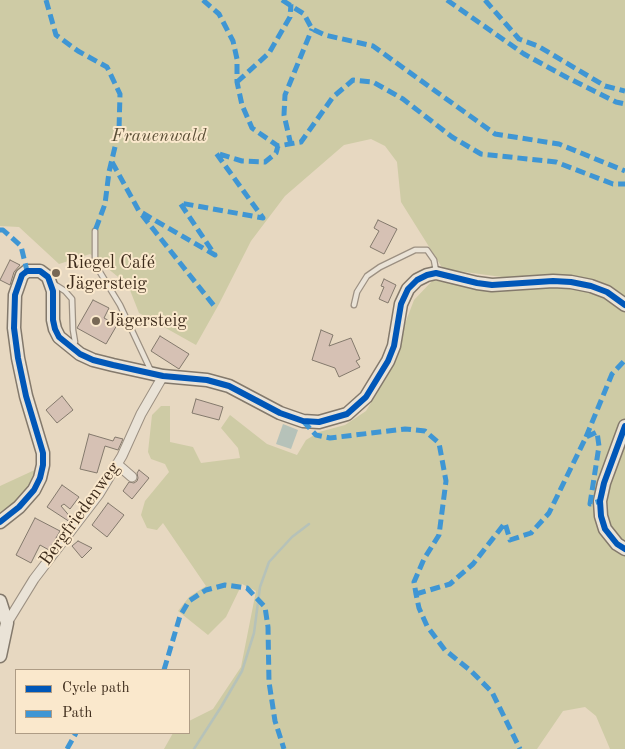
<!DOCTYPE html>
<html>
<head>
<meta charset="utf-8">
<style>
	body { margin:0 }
	#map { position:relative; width:625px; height:749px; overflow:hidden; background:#e7d8c1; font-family:"Old Standard TT",serif }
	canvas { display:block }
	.legend { position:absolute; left:15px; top:669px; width:175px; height:65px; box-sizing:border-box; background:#fae8cc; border:1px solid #ae9c85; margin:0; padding:6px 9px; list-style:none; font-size:15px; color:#3d2b1b }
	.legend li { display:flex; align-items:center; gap:10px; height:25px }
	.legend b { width:25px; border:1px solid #ae9c85 }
</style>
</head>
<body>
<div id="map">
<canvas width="625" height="749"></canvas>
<ul class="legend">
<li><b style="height:6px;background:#0057b8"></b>Cycle path</li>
<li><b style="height:6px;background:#3f96d4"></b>Path</li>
</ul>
</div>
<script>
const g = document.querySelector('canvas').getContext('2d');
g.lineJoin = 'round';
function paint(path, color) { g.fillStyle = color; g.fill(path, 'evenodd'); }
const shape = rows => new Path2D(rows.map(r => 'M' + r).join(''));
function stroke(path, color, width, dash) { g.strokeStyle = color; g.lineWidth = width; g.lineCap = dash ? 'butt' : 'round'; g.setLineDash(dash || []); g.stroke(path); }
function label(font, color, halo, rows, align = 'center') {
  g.font = font + ' "Old Standard TT",serif'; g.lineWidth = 4; g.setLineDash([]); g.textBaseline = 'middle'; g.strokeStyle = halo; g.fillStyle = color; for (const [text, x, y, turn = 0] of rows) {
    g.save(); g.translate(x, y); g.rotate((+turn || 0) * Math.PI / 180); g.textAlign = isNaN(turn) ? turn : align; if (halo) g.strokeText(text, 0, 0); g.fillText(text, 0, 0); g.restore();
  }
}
paint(shape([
	[0,0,625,0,625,299,597,284,509,278,443,269,401,202,397,162,385,146,371,139,344,145,285,196,251,241,219,304,196,345,139,313,128,285,90,254,59,264,19,227,0,226],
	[433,280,473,288,560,285,588,291,615,302,625,310,625,749,610,749,596,716,585,707,563,711,537,749,164,749,173,733,189,733,189,721,213,709,241,667,256,591,242,584,226,617,208,635,178,611,189,597,206,586,163,523,157,530,147,528,141,515,145,501,169,472,165,464,151,459,148,452,152,415,161,406,170,406,170,442,193,447,201,463,240,458,238,448,221,428,230,415,267,444,297,455,306,440,319,432,345,425,366,411,382,384,414,300],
	[39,468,32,485,17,503,0,517,0,486]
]), '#cecba5');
paint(shape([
	[283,424,298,430,291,449,276,444]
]), '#b6c2b9');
stroke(shape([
	[194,749,221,707,242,671,254,633,260,587,269,562,292,537,309,524]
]), '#b6c2b9', 2.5);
const building = shape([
	[378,220,397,229,384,254,370,247,379,231,374,228,378,220],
	[10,260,20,265,14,272,10,285,0,280,10,260],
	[384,279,396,285,388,303,379,299,384,287,381,286,384,279],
	[93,300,109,308,104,318,117,325,106,344,77,328,93,300],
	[321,330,333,335,329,346,351,338,360,359,356,361,360,367,339,377,335,368,312,360,321,330],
	[160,336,189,354,179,369,151,351,160,336],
	[62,396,73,410,57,423,46,410,62,396],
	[196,399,223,407,219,420,192,413,196,399],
	[89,434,113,441,115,437,123,439,118,450,105,446,97,473,80,469,89,434],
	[139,470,149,478,132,499,123,491,129,482,134,483,137,481,138,478,137,473,139,470],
	[62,485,79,497,70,509,64,504,61,506,72,519,70,522,47,507,62,485],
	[108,503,124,515,107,537,92,525,108,503],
	[35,518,60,531,49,550,40,545,31,563,16,555,35,518],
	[78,541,92,548,82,558,72,546,78,541]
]);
paint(building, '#d6c1b4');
stroke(building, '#83796c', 1);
const lane = shape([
	[95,231,95,264,120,305,151,371],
	[54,284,65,291,72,299,73,330,75,342,73,347],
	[354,305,357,292,367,276,380,267,415,250,427,250,434,260,436,271]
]);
const street = shape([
	[117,464,132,477],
	[7,623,34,579,99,494,122,456,141,414,163,376]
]);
const secondary = shape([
	[625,426,604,483,600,501,601,516,605,529,617,544,625,549],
	[0,522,19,507,34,490,40,478,43,465,43,453,26,396,18,358,14,328,15,295,22,275,27,271,40,271,48,277,53,291,53,320,55,329,59,337,80,354,93,360,113,365,163,376,207,380,229,386,280,413,303,421,319,422,347,414,366,397,388,361,394,346,401,304,408,289,417,280,427,275,436,273,477,283,492,285,553,281,571,282,591,286,607,292,625,305],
	[0,601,7,623,0,656]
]);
stroke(lane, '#9c9082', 7);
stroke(street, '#9c9082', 11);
stroke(secondary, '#83796c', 15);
stroke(lane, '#eae3d7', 4.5);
stroke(street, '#eae3d7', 9);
stroke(secondary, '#eae3d7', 12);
stroke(shape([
	[46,0,56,35,78,51,107,67,120,94,119,130,109,172,105,204,95,231],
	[203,0,219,14,233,41,237,59,237,82,242,105,252,128,278,146,301,142,333,97,353,80,373,82,403,99,452,137,481,154,556,162,613,184,625,184],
	[282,0,304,14,312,29,325,35,373,46,495,134,559,144,625,171],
	[447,0,524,54,566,77,616,102,625,104],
	[485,0,519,39,538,46,605,86,625,91],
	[237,82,269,53,290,17,291,4],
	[291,145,284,115,285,95,312,29],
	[112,162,139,211,215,255,180,203,263,218,216,153,242,161,265,162,276,153,278,146],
	[142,215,215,307],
	[0,230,3,230,21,246,27,271],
	[303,421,316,435,330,438,405,429,425,431,439,443,446,481,439,535,424,559,414,582,416,594,419,608,427,626,445,650,471,671,492,692,520,749],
	[586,437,612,374,625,360],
	[416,594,450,584,473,564,505,523,510,540,531,533,549,513,586,437,597,432,599,446,590,504,600,501],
	[164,670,180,616,189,601,206,590,225,585,247,588,265,607,268,627,269,682,275,721,284,749],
	[67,749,76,733]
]), '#3f96d4', 5, [10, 5]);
stroke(shape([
	[625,426,604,483,600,501,601,516,605,529,617,544,625,549],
	[0,522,19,507,34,490,40,478,43,465,43,453,26,396,18,358,14,328,15,295,22,275,27,271,40,271,48,277,53,291,53,320,55,329,59,337,80,354,93,360,113,365,163,376,207,380,229,386,280,413,303,421,319,422,347,414,366,397,388,361,394,346,401,304,408,289,417,280,427,275,436,273,477,283,492,285,553,281,571,282,591,286,607,292,625,305]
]), '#0057b8', 6);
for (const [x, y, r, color] of [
	[56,273,5,"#786855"],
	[96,321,5,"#786855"]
]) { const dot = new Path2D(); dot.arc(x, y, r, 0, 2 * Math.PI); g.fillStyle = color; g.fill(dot); stroke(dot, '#fae8cc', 2); }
label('italic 18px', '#5c5038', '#fae8cc', [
	["Frauenwald",159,136]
]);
label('18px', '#3d2b1b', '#fae8cc', [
	["Riegel Café",66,263],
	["Jägersteig",66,284],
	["Jägersteig",106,321]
], 'left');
label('18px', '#3d2b1b', '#fae8cc', [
	["Bergfriedenweg",80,514,-54]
]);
</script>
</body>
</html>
